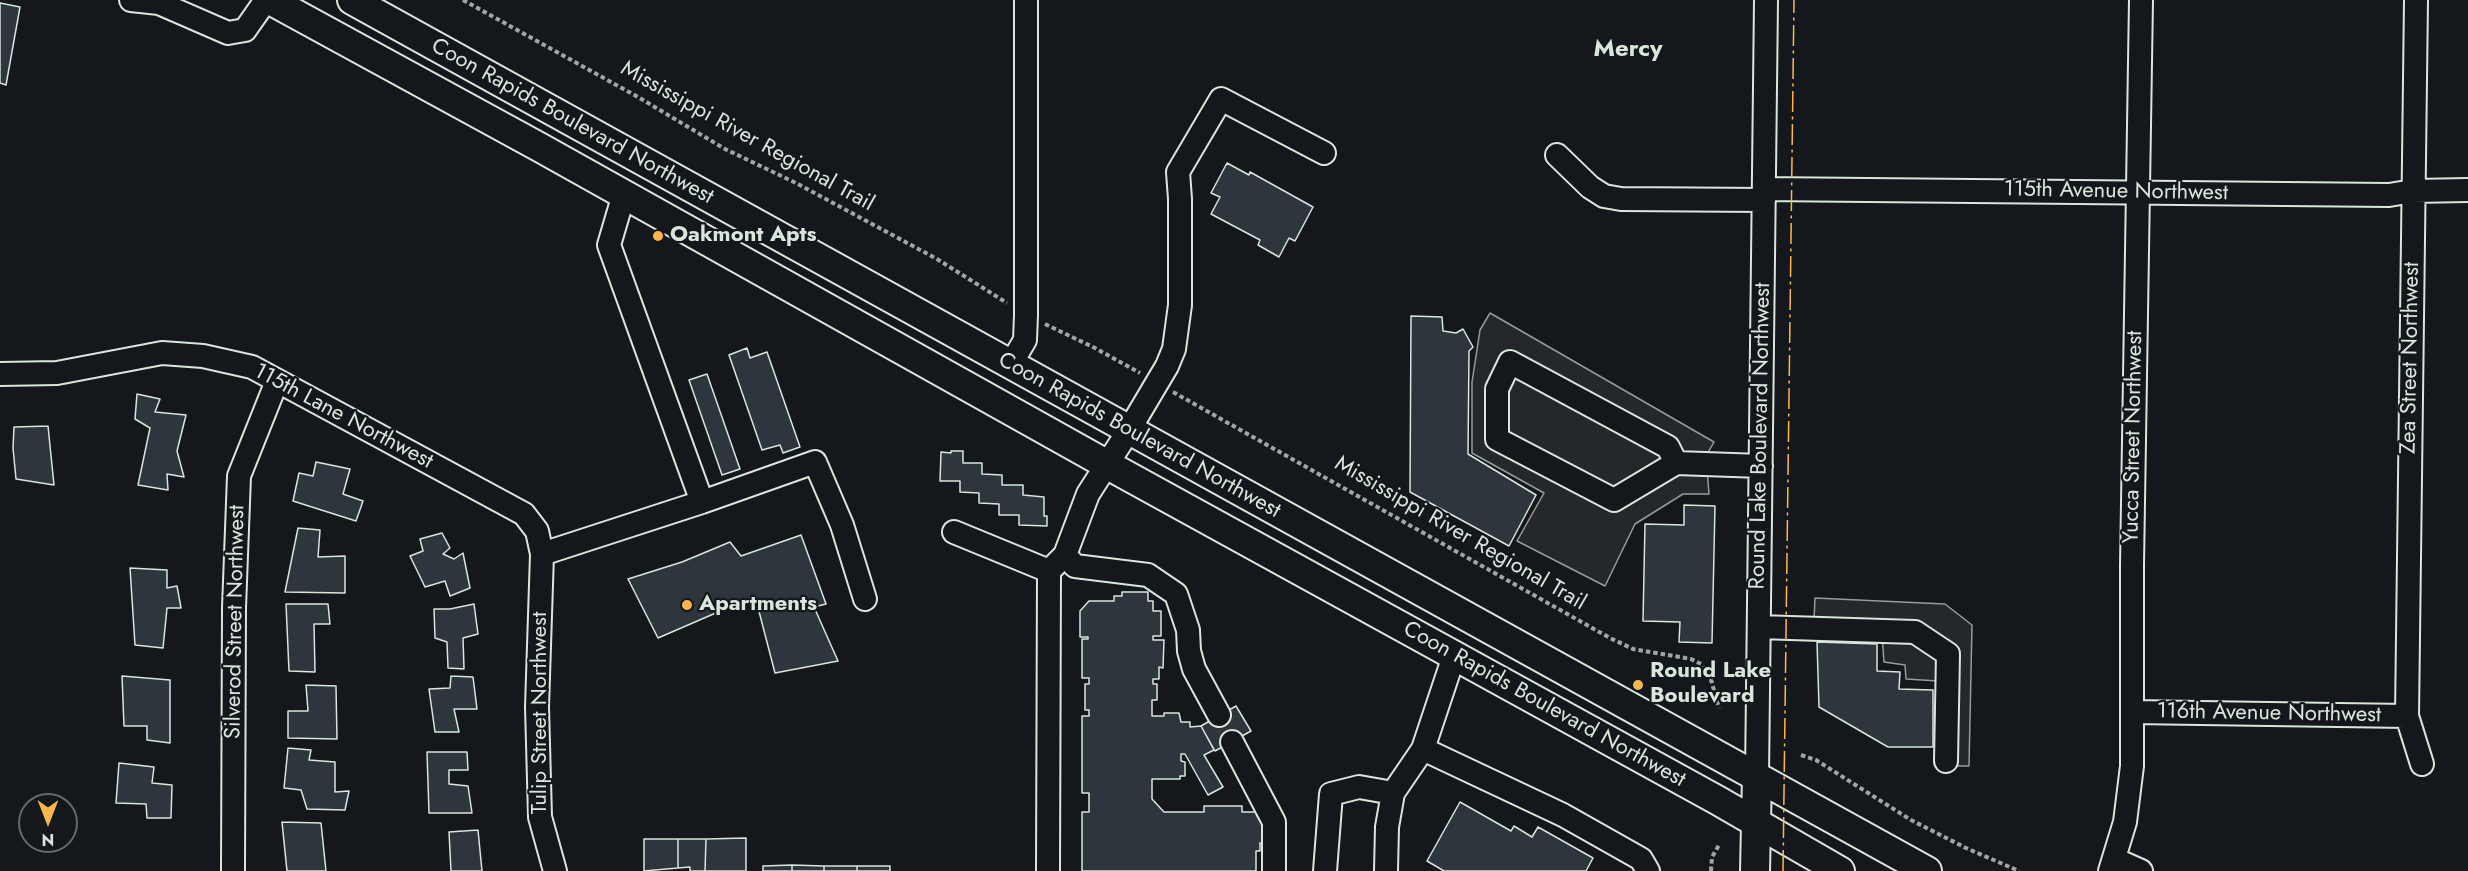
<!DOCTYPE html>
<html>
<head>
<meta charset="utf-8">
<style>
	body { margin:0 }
	#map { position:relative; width:2468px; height:871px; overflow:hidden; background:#14181c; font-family:Jost,sans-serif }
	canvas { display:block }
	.north { position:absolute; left:18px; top:793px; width:60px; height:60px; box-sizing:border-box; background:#14181c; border:2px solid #626a69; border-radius:50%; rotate:180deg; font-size:16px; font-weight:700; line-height:24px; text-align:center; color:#d8e6dc }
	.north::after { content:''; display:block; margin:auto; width:21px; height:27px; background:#ffb74d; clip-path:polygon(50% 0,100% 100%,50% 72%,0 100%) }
</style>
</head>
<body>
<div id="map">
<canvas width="2468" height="871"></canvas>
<div class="north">N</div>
</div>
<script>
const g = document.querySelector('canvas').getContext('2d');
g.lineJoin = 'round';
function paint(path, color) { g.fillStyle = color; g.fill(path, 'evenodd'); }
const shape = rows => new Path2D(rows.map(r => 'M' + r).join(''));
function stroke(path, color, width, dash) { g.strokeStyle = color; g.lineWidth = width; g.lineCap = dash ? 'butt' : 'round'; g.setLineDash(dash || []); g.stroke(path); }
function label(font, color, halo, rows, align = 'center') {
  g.font = font + ' Jost,sans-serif'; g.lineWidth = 4.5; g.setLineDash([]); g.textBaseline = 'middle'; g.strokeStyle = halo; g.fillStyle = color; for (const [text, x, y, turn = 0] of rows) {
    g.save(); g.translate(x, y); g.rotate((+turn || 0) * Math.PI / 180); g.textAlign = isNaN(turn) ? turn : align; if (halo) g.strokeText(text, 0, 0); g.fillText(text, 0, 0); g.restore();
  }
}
const parking = shape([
	[1490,313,1714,442,1706,456,1709,494,1683,494,1635,524,1605,586,1517,541,1544,493,1472,453,1472,382,1480,330,1490,313],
	[1815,598,1945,604,1972,625,1969,766,1953,766,1954,682,1906,679,1905,665,1884,662,1881,622,1814,620,1815,598]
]);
paint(parking, '#24282b');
stroke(parking, '#939e99', 1.5);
const building = shape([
	[0,3,20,7,6,85,0,83,0,3],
	[1227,163,1249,175,1250,172,1313,207,1295,241,1289,238,1279,257,1258,245,1260,240,1211,214,1220,197,1211,193,1227,163],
	[1411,316,1442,317,1443,331,1456,333,1463,329,1473,347,1469,351,1468,454,1536,495,1509,546,1410,492,1411,316],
	[747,348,750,358,767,352,800,447,783,453,780,445,762,450,729,355,747,348],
	[707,374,740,469,722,475,689,380,707,374],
	[137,394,160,399,155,412,186,415,177,451,184,477,167,474,168,490,138,485,150,428,135,419,137,394],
	[48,426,54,485,16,479,13,448,14,427,48,426],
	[951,451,963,451,963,463,982,463,982,474,1002,475,1002,485,1023,485,1023,495,1044,497,1044,516,1047,516,1047,526,1019,525,1019,515,999,515,999,504,979,503,979,493,960,492,960,481,940,481,941,452,951,453,951,451],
	[316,462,350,469,343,494,363,501,356,521,293,501,299,473,313,476,316,462],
	[1684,505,1715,506,1712,643,1679,642,1680,622,1643,621,1645,524,1684,525,1684,505],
	[298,528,320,530,318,557,345,556,345,593,285,592,298,528],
	[442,533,450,548,443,554,454,559,463,553,470,588,450,596,445,581,425,587,410,556,423,551,420,539,442,533],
	[801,535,826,604,814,607,838,661,775,673,755,596,658,638,628,579,682,562,730,542,741,556,801,535],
	[130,568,167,570,167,588,177,586,181,608,167,608,163,648,135,645,130,568],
	[1122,592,1148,592,1148,601,1153,601,1153,611,1161,611,1161,636,1153,636,1153,640,1164,640,1163,668,1159,667,1159,679,1153,679,1153,684,1157,684,1157,700,1152,700,1152,716,1164,716,1164,713,1179,713,1181,722,1190,722,1190,727,1201,726,1214,750,1204,755,1223,787,1208,795,1185,754,1181,754,1181,761,1185,762,1185,776,1180,776,1180,779,1152,779,1152,799,1164,812,1204,812,1204,806,1242,806,1242,812,1257,812,1257,816,1265,816,1265,843,1260,843,1260,851,1256,851,1256,871,1082,871,1082,812,1089,812,1089,793,1082,793,1082,716,1089,716,1089,710,1085,710,1085,684,1089,684,1089,678,1082,678,1082,639,1088,639,1088,637,1080,637,1080,611,1089,601,1114,601,1114,596,1122,596,1122,592],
	[286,604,328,604,330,624,314,624,315,672,289,671,286,604],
	[474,604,478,634,463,638,464,669,448,668,447,642,435,638,434,609,450,609,474,604],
	[1817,642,1877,644,1877,671,1900,672,1899,689,1933,690,1933,747,1888,747,1819,707,1817,642],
	[122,676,170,680,170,743,147,740,147,726,124,726,122,676],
	[451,676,473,677,477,709,454,709,459,732,435,732,429,689,450,688,451,676],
	[306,685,336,686,337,739,288,738,288,711,308,711,306,685],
	[1236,706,1251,731,1215,751,1201,726,1236,706],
	[288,748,311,750,309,760,335,762,335,792,349,791,345,810,307,809,301,790,284,788,288,748],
	[427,752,467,752,468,770,449,770,449,784,468,786,472,813,429,813,427,752],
	[119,763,154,767,152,783,172,785,171,818,147,818,146,804,116,803,119,763],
	[1460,802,1511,831,1514,826,1532,837,1538,827,1593,858,1586,871,1444,871,1427,861,1460,802],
	[282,822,321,823,326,871,287,871,282,822],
	[478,830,482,871,451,871,449,832,478,830],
	[746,838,746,871,705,871,706,839,746,838],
	[644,839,678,839,678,868,644,871,644,839],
	[678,839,706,839,705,871,690,871,690,867,678,868,678,839],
	[792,865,824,866,824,871,792,871,792,865],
	[792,865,792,871,763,871,763,866,792,865],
	[824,866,857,866,857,871,824,871,824,866],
	[857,866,890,866,890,871,857,871,857,866]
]);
paint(building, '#2c363c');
stroke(building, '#d8e6dc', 1.5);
stroke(shape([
	[1219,715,1232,742]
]), '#313739', 22, [22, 11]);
const minor = shape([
	[131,0,159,3,228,33,245,30,266,0],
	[2416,0,2407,716,2422,764],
	[1557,155,1590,187,1604,196,1621,199,1764,200],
	[1764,189,2389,195,2413,191,2468,190],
	[624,194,609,245,702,502],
	[1011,364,1025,340,1026,315,1026,0],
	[0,374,57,373,162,353,203,356,252,367,524,514,537,531,542,554,537,707,540,817,555,871],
	[1676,463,1668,447,1510,362,1497,389,1497,439,1614,500,1676,463,1761,466],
	[954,532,1049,571],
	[542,554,702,502,815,462,842,525,865,599],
	[1759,627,1915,632,1948,654,1946,761],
	[2132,712,2407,716],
	[1219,715,1194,669,1189,651,1188,630,1176,594,1148,575,1075,566,1065,555,1088,494,1129,430,1167,366,1174,349,1180,305,1180,199,1178,172,1221,99,1324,153],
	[1232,742,1274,822,1274,871],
	[1423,749,1563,815,1641,859,1648,871],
	[1757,776,1766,0],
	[2114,859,2141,871],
	[233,871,234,608,239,476,277,381],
	[1048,871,1049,571,1065,555],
	[1325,871,1331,794,1359,787,1393,793],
	[1386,871,1387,827,1393,793,1423,749,1454,656],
	[2110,871,2125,822,2132,766,2132,565,2141,0]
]);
const major = shape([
	[270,0,541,148,1106,464,1717,800,1840,871],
	[352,0,1927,871],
	[1755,871,1757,776]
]);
stroke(minor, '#d8e6dc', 26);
stroke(major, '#d8e6dc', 32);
stroke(shape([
	[463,0,638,97,725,149,796,183,937,259,1007,303],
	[1045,324,1095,348,1140,373],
	[1173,392,1610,638,1633,649,1691,659,1701,664,1710,676,1719,708],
	[1801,755,1816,760,1911,820,1966,848,2019,871],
	[1711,871,1712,857,1719,845]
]), '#9da8a2', 4, [4.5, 3]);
stroke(minor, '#14181c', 22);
stroke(major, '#14181c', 28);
stroke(shape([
	[1783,871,1794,0]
]), '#ffb74d', 1.5, [21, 4.5, 3, 4.5]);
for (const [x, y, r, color] of [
	[658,236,6,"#ffb74d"],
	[687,605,6,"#ffb74d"],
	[1638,685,6,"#ffb74d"]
]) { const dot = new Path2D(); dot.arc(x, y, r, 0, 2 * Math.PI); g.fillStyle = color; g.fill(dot); stroke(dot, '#14181c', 2); }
label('22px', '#d8e6dc', '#14181c', [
	["Coon Rapids Boulevard Northwest",572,122,29],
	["Mississippi River Regional Trail",747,137,29],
	["115th Avenue Northwest",2116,192,1],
	["Zea Street Northwest",2411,358,-89],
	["115th Lane Northwest",343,417,28],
	["Coon Rapids Boulevard Northwest",1139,436,29],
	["Round Lake Boulevard Northwest",1761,436,-89],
	["Yucca Street Northwest",2134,437,-89],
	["Mississippi River Regional Trail",1460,534,30],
	["Silverod Street Northwest",236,622,-89],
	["Coon Rapids Boulevard Northwest",1544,705,29],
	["Tulip Street Northwest",541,713,-90],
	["116th Avenue Northwest",2269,714,1]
]);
label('bold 22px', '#d8e6dc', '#14181c', [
	["Oakmont Apts",670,236],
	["Apartments",699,605],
	["Round Lake",1650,672],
	["Boulevard",1650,697]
], 'left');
label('bold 24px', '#d8e6dc', '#14181c', [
	["Mercy",1628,50]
]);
</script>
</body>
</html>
